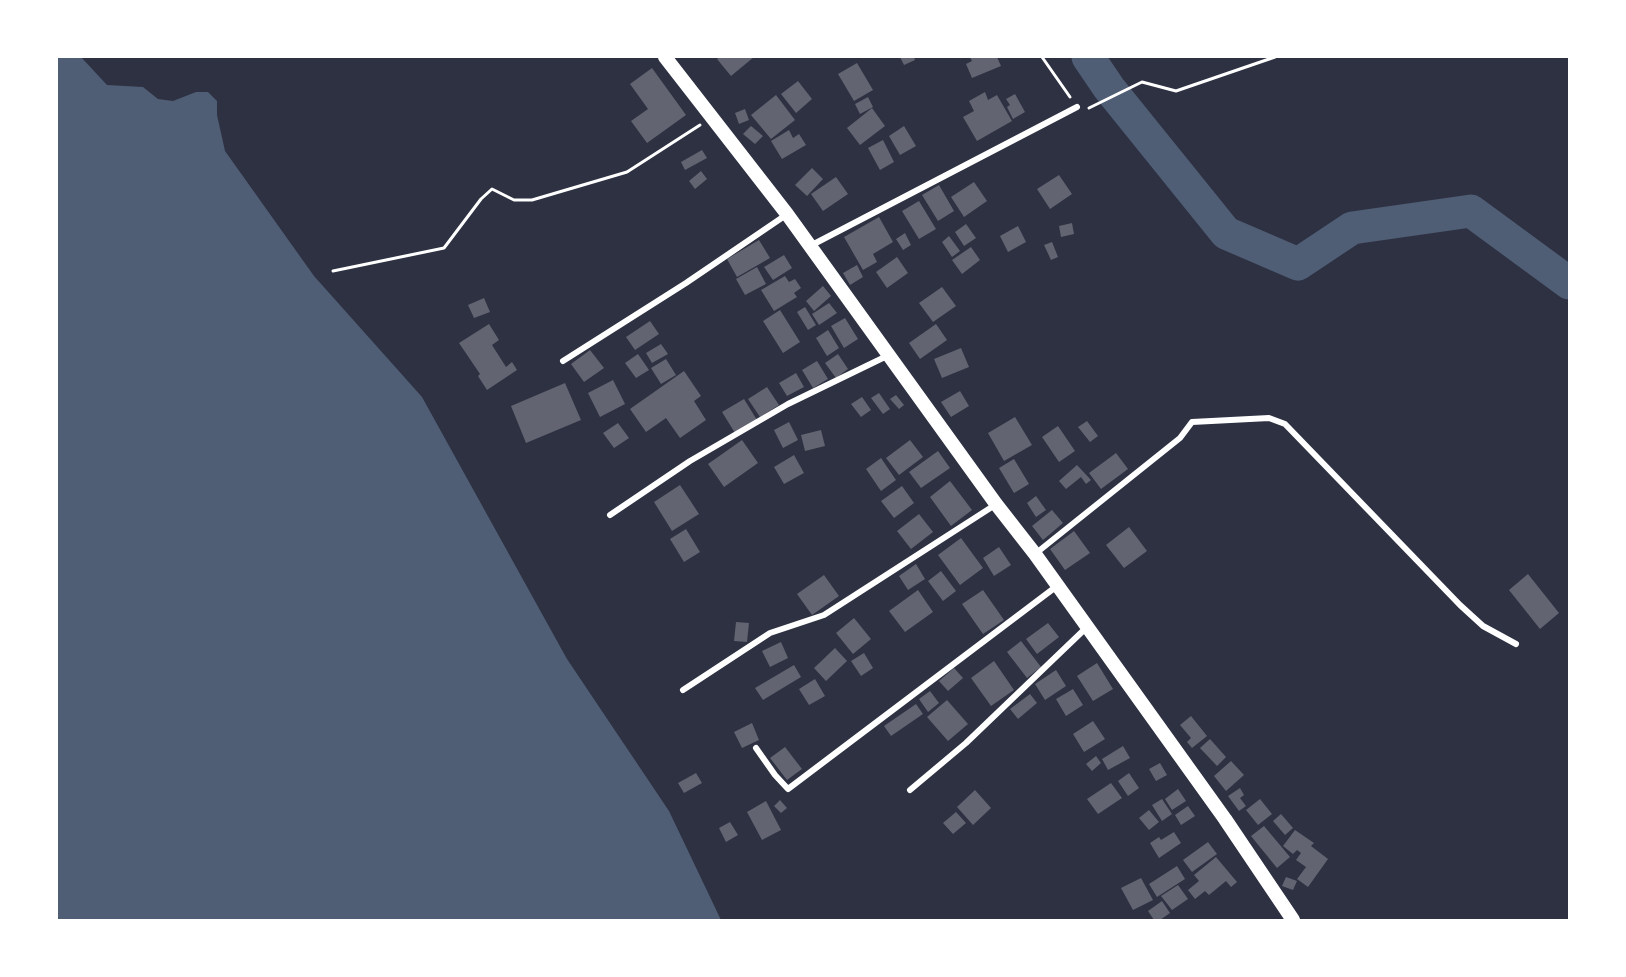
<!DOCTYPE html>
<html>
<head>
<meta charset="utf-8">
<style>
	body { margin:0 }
	#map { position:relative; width:1626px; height:977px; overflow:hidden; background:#2d3142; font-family:Ubuntu,sans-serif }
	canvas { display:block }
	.frame { position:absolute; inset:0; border:58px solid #fff; pointer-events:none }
</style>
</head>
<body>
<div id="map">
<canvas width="1626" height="977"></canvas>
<div class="frame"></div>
</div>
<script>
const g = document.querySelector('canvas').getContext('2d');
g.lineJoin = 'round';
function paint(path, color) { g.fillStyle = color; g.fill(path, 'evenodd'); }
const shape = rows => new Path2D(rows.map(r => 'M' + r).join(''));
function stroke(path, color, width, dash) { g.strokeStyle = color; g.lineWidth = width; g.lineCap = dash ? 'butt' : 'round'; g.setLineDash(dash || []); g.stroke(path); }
paint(shape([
	[57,57,81,57,107,85,143,87,158,99,173,101,196,92,208,92,217,101,217,115,225,151,314,276,422,397,567,659,669,811,721,920,57,920]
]), '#4f5d75');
stroke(shape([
	[1088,57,1109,88,1226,233,1298,264,1352,228,1471,211,1569,283]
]), '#4f5d75', 33);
paint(shape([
	[720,57,754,57,731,76,717,59],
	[900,57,914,57,915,60,904,65],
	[970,57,997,57,1001,66,972,78,966,64,972,61],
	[857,63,873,90,854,101,838,74],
	[652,68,686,115,647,143,631,121,648,109,630,84],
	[798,81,812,99,796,113,781,94],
	[985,92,988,100,997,95,1012,121,977,141,963,117,974,111,969,101],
	[1015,94,1025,112,1013,119,1007,107,1010,105,1006,99],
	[776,95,795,120,771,139,751,115],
	[868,97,873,107,860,114,855,104],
	[872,108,885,126,860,145,847,128],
	[745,109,749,120,739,124,735,113],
	[751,126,763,136,755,144,743,134],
	[904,126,916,146,900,155,889,136],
	[789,130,793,138,799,134,806,145,782,159,771,141],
	[883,140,894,162,880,170,868,148],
	[702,150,707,158,685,170,681,162],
	[812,168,823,179,807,196,795,185],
	[701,171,707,179,695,189,689,181],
	[1059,175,1072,194,1050,209,1037,189],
	[836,177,848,194,823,211,811,194],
	[974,182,987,201,964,217,951,197],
	[939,185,954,211,938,221,922,195],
	[919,201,936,229,919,239,902,211],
	[879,217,893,242,873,254,877,262,863,270,844,237],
	[1072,223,1074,234,1061,237,1059,226],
	[966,224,976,238,964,246,955,232],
	[1018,226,1026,242,1008,252,1000,236],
	[905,233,911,245,903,250,896,239],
	[949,236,960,251,952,257,942,242],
	[759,240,770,258,737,277,727,259],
	[1052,242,1058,257,1051,260,1044,245],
	[971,247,980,260,962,274,952,260],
	[784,255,792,268,773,280,764,267],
	[897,257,908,273,887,288,876,272],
	[857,265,863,277,850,285,843,273],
	[757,267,766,284,745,295,736,279],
	[785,276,789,282,795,279,801,288,794,293,797,297,774,311,761,290],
	[823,286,831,296,814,311,806,301],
	[942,287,956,306,933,322,919,303],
	[484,298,490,312,474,318,468,305],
	[829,303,837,313,819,325,812,314],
	[805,307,816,325,808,330,797,312],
	[780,310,800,342,783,353,763,321],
	[845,318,858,339,844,348,831,326],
	[650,321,659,334,635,350,626,337],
	[489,324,499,340,492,345,506,367,512,362,517,370,487,390,478,376,480,374,459,343],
	[936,324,947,340,920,359,909,343],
	[828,330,839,348,827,356,816,338],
	[661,344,668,354,652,363,646,353],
	[961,348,969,367,942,378,934,359],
	[590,350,604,368,584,382,571,364],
	[638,354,649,370,636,378,625,363],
	[838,354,848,369,836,378,825,363],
	[666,359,676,375,661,384,651,368],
	[817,361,828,379,813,388,802,370],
	[684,371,701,396,694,401,706,420,680,438,666,418,646,432,630,409],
	[796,373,804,387,787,396,779,383],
	[613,380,625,404,600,417,588,393],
	[565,383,581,420,526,443,511,406],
	[767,387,779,405,760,417,748,399],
	[960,391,969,406,951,417,941,402],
	[879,393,890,409,883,414,871,398],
	[896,395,904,405,899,409,890,399],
	[862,397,871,410,861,417,851,404],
	[744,399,757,420,735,433,722,412],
	[1015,417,1032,445,1004,461,988,433],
	[1087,421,1098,436,1090,442,1078,427],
	[789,422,798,440,783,448,774,430],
	[618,423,629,438,614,448,603,433],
	[1058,426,1075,451,1059,462,1042,437],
	[821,430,825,446,805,451,801,435],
	[742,440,758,463,724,487,708,464],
	[910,440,923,457,899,475,886,458],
	[938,451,950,468,921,488,909,472],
	[1116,453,1128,469,1101,489,1089,473],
	[794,455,804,473,784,484,774,467],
	[881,458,896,480,881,491,866,469],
	[1014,459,1029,484,1014,493,999,468],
	[1077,465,1091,480,1086,484,1081,477,1066,489,1059,481],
	[950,481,972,510,951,526,930,497],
	[680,485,699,514,672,531,654,502],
	[902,486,914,503,894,518,881,501],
	[1036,496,1046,510,1036,517,1027,503],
	[1052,510,1063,523,1043,540,1032,526],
	[919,514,933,532,911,549,897,531],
	[1129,527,1147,551,1124,568,1106,545],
	[686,529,700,552,684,562,670,539],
	[1074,531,1090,553,1065,570,1050,549],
	[961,538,983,568,960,585,938,555],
	[999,547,1011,565,994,576,983,558],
	[916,564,925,579,908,590,899,576],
	[941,571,956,591,943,601,928,581],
	[1528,574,1559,613,1540,629,1509,590],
	[824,575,839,596,812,615,797,594],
	[918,590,933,612,905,632,889,611],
	[983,590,1004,620,983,634,962,604],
	[854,618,871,639,853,654,836,633],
	[736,622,749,623,747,642,734,641],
	[1048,623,1059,637,1037,654,1026,639],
	[1021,641,1041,667,1027,678,1007,652],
	[781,642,788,658,770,667,762,651],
	[835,648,847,661,826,681,814,668],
	[864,653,873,668,861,676,851,661],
	[994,661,1014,690,991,706,971,678],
	[1097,663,1113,689,1093,701,1077,676],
	[794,665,801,677,763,700,755,688],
	[954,668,963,678,948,691,939,681],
	[1056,670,1066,686,1045,700,1035,684],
	[815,679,825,696,809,705,799,689],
	[1073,689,1083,705,1066,716,1056,699],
	[930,691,939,703,928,712,919,699],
	[1030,694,1037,703,1018,719,1010,709],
	[947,700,968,724,948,741,927,717],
	[916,704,923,714,891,736,884,726],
	[1191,716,1207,736,1192,748,1187,742,1191,738,1180,725],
	[1093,721,1105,739,1084,752,1073,734],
	[752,723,759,740,742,748,734,732],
	[1210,739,1226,757,1217,766,1200,748],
	[1123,746,1130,758,1108,770,1102,759],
	[785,747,802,769,787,780,770,758],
	[1096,756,1101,763,1092,771,1086,764],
	[1231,761,1244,775,1226,791,1214,776],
	[1160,763,1167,775,1156,781,1149,769],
	[696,773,702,783,684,793,678,783],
	[1129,773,1139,788,1128,796,1118,781],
	[1111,783,1122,798,1098,814,1087,799],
	[1240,788,1244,795,1240,798,1246,806,1239,811,1228,796],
	[1178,789,1186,801,1172,810,1165,799],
	[975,790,991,808,973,825,957,807],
	[1162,799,1172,814,1162,821,1152,805],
	[1260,799,1272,814,1258,825,1246,810],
	[780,800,787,808,781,813,774,806],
	[766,801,781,830,762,840,747,812],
	[1188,806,1195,816,1181,825,1175,815],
	[1149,810,1159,822,1149,830,1139,818],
	[956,812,966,823,953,834,943,823],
	[1281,814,1293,828,1285,835,1273,821],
	[730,822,738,835,726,842,719,828],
	[1264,826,1290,857,1277,868,1251,836],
	[1295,830,1314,843,1311,846,1328,859,1308,887,1297,879,1306,867,1296,860,1301,853,1297,850,1293,854,1283,846],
	[1174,832,1181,843,1159,858,1150,843,1159,837,1161,840],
	[1208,842,1217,854,1192,872,1183,860],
	[1216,857,1237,882,1231,887,1226,881,1209,895,1205,891,1195,899,1188,890,1199,881,1194,875],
	[1177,866,1185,879,1157,897,1149,884],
	[1286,877,1297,881,1293,890,1282,886],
	[1141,878,1153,900,1133,910,1121,888],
	[1178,885,1188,899,1172,910,1161,896],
	[1162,901,1170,913,1160,920,1154,920,1148,911]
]), '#626471');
stroke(shape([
	[1042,57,1070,97],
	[1089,108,1142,82,1176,91,1275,57],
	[333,271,444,248,481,199,492,189,514,200,532,200,627,172,700,125]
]), '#fff', 3);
stroke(shape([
	[810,246,1077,107],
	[563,361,686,283,786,215],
	[610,515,690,461,788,404,889,355],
	[1035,554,1180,438,1192,422,1269,418,1285,424,1460,605,1483,626,1516,644],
	[683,690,770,633,824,615,995,505],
	[756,748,775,775,788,789,1057,586],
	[910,790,966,743,1086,628]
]), '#fff', 6);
stroke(shape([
	[665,57,787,214,996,504,1035,554,1225,819,1293,920]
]), '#fff', 14);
</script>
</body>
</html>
